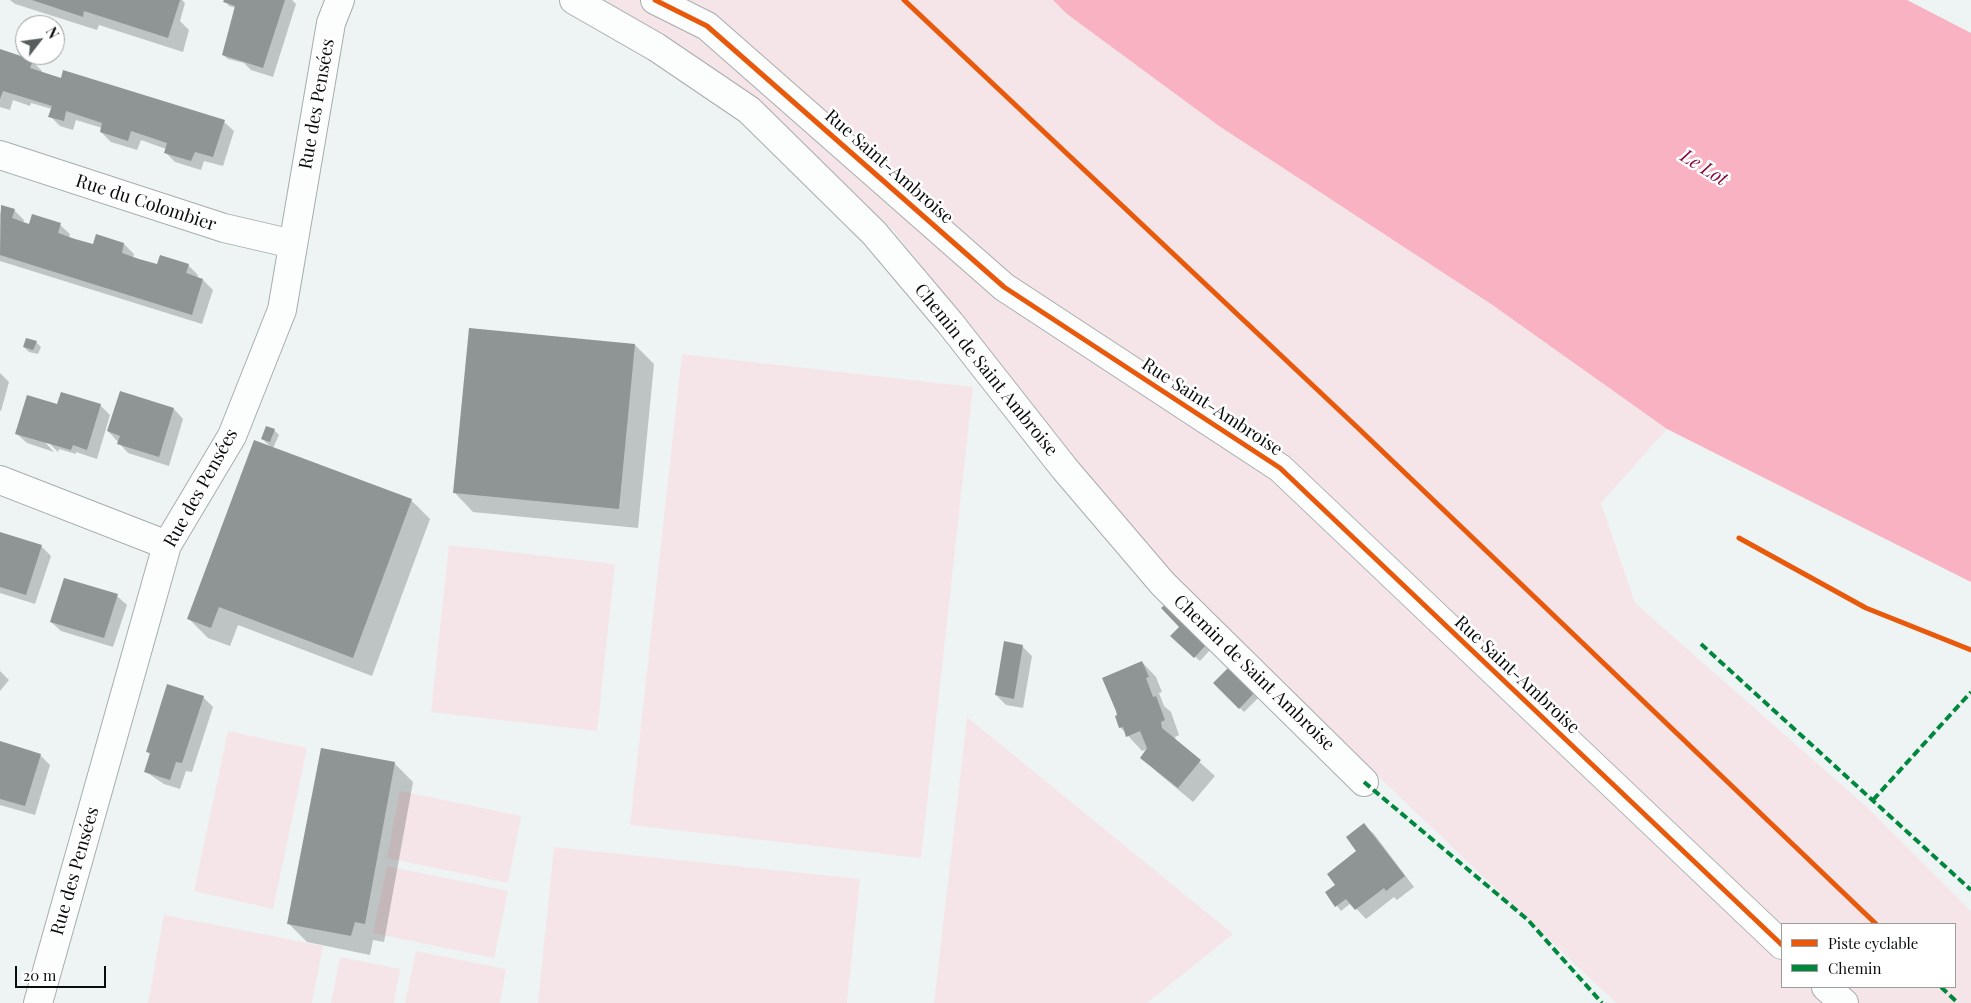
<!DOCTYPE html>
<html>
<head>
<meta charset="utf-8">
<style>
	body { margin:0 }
	#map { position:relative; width:1971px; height:1003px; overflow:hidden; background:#eef4f4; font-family:"Playfair Display",serif }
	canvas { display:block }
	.legend { position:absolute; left:1781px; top:923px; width:175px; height:65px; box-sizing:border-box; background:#fff; border:1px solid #9c9e9e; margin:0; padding:6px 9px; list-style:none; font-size:15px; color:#080c0c }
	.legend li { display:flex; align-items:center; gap:10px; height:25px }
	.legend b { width:25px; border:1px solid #9c9e9e }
	.north { position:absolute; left:15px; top:15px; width:50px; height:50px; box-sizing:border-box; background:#fff; border:1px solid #9c9e9e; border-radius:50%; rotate:60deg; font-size:14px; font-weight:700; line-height:20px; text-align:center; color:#080c0c }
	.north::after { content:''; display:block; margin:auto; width:18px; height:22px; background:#585d5d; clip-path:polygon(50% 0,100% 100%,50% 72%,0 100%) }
	.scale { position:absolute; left:15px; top:966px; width:91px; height:22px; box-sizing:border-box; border:2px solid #080c0c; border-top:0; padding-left:6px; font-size:15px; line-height:18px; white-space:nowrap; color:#080c0c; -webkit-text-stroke:4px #fff; paint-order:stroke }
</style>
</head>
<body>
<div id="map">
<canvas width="1971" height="1003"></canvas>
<ul class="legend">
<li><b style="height:6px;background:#e8590c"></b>Piste cyclable</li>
<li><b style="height:6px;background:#00873e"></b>Chemin</li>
</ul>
<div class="north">N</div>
<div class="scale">20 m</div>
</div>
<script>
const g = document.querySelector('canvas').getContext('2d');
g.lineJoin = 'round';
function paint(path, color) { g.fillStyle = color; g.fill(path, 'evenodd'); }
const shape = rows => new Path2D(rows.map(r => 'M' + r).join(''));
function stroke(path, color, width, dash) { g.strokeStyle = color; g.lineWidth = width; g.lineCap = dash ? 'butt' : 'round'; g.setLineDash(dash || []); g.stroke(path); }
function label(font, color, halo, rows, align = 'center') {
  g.font = font + ' "Playfair Display",serif'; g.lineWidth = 5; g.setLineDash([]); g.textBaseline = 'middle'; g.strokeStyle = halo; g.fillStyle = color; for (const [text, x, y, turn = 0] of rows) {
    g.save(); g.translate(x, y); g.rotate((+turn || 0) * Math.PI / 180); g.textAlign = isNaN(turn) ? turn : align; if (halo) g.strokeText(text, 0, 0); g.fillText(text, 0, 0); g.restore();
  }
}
paint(shape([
	[596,0,1053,0,1067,14,1219,126,1491,304,1667,429,1601,503,1635,603,1868,808,1971,911,1971,1003,1616,1003,1175,583,893,230,761,108],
	[1782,924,1955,924,1955,987,1782,987],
	[682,354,973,387,921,858,630,825],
	[449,545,615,564,597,731,431,712],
	[967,717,1233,934,1147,1003,934,1003],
	[228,731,307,748,273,909,194,891],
	[400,791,521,816,508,883,387,858],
	[554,847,860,879,847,1003,538,1003],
	[387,866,508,891,494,958,373,933],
	[164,915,323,946,312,1003,148,1003],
	[416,951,506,969,500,1003,405,1003],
	[340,957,400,969,394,1003,331,1003]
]), '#f5e5e8');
paint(shape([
	[1053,0,1907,0,1971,33,1971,582,1667,429,1491,304,1219,126,1067,14]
]), '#f8b2c2');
paint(shape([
	[10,0,182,0,185,3,180,21,189,30,183,52,99,25,97,30,15,4],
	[225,0,292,0,296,4,273,77,251,70,244,63,228,59,223,55,236,8,229,6],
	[0,51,32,61,42,71,41,73,224,122,234,131,223,166,204,161,201,170,175,162,165,152,166,149,141,140,137,150,111,142,101,132,102,128,76,120,73,130,60,126,50,116,52,109,31,103,30,106,13,100,10,110,0,107],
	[2,206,14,210,24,220,23,223,30,225,60,225,70,234,69,238,94,246,97,236,124,244,134,254,133,258,158,266,188,265,198,275,197,278,203,280,213,290,202,324,0,261,0,214],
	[36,342,41,347,38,354,29,352,24,347],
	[635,345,654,364,638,528,473,512,455,493],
	[0,373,9,382,1,411,0,410],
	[100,405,110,415,97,459,76,452,76,454,59,449,58,452,44,438,43,440,54,452,27,443,17,434,62,407],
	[174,409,183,419,169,466,128,453,108,431],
	[274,430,279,435,273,448,411,500,430,519,372,676,238,625,230,646,208,638,189,619,271,447,262,439],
	[0,533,41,546,51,556,35,604,0,593],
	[117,596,127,605,113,647,61,631,51,622],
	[1166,606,1210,650,1200,661,1177,640,1180,627],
	[1022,646,1032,656,1023,708,1006,705,996,695],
	[1142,662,1156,677,1162,692,1159,693,1164,706,1171,712,1179,735,1175,737,1176,741,1215,776,1193,802,1157,772,1142,758,1149,748,1142,751,1120,727,1119,716],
	[1229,668,1258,698,1244,712,1215,683],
	[0,671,9,680,0,691],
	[203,697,213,707,192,772,186,771,180,789,164,784,146,772,151,755,147,751],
	[0,742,40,755,50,765,35,815,0,805],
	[394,763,413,782,384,942,373,940,370,955,307,942,288,923],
	[1364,825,1374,834,1414,887,1397,900,1394,897,1366,919,1351,903,1341,911,1327,893,1337,885,1358,852]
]), '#0003');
paint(shape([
	[32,0,180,0,168,38,84,11,83,17],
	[224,0,285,0,263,68,222,55,235,6,223,2],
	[0,49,33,60,30,68,61,78,63,70,225,120,213,157,195,152,191,161,164,153,167,143,131,131,128,141,100,132,102,123,66,111,64,121,48,117,52,106,3,91,0,99],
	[1,205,15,209,12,218,29,224,32,214,61,223,58,233,75,239,93,244,96,234,124,243,122,253,139,259,157,264,160,255,189,264,186,273,203,279,192,315,0,255],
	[469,328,635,344,619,509,453,493],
	[26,338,37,341,33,350,23,347],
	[120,391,174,408,159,457,117,444,120,436,107,431],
	[61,392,101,404,87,450,73,445,71,450,15,434,27,395,57,404],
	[266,426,275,429,270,442,261,439],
	[254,440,412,499,353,658,219,607,211,628,187,619],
	[0,532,42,545,26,595,0,587],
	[64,578,118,594,104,638,50,622],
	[1166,604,1183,623,1206,645,1194,658,1170,636,1179,627,1161,608],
	[1004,641,1023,645,1014,699,995,695],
	[1142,661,1149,677,1146,678,1153,697,1156,696,1165,720,1161,722,1162,728,1201,760,1178,788,1140,758,1147,748,1140,731,1126,737,1123,727,1119,728,1115,716,1117,715,1116,711,1102,678],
	[1229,667,1255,692,1239,709,1213,683],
	[167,684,204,696,182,763,176,762,170,780,144,772,150,753,146,752],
	[0,741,41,754,25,806,0,799],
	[321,748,395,762,365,924,355,922,351,936,287,924],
	[1364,823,1405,876,1386,891,1384,888,1355,910,1346,899,1335,907,1325,892,1335,885,1327,874,1356,851,1346,837]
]), '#8f9494');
const minor = shape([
	[574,0,656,47,749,110,874,233,950,323,1064,468,1163,584,1364,782],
	[655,0,707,26,1004,287,1280,468,1782,945],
	[0,155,224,228,293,244],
	[0,480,167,545],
	[1826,987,1844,1003],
	[38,1003,167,545,232,436,282,310,331,23,340,0]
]);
stroke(minor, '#a8acac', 30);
stroke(minor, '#fcfdfd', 28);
stroke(shape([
	[1701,644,1971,890],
	[1364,782,1528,920,1602,1003],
	[1873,800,1971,692],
	[1941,987,1958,1003]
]), '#00873e', 4, [8, 4]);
stroke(shape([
	[655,0,707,26,1004,287,1280,468,1782,945],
	[904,0,1358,428,1876,924],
	[1739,538,1866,608,1971,650]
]), '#e8590c', 5);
label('18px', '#080c0c', '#fff', [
	["Rue des Pensées",317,104,-80],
	["Rue Saint-Ambroise",889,167,41],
	["Rue du Colombier",146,203,18],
	["Chemin de Saint Ambroise",986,370,51],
	["Rue Saint-Ambroise",1212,407,33],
	["Rue des Pensées",201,488,-61],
	["Chemin de Saint Ambroise",1254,673,44],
	["Rue Saint-Ambroise",1517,675,43],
	["Rue des Pensées",75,871,-74]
]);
label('italic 19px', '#870a3d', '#fff', [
	["Le Lot",1704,168,32]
]);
</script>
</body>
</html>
